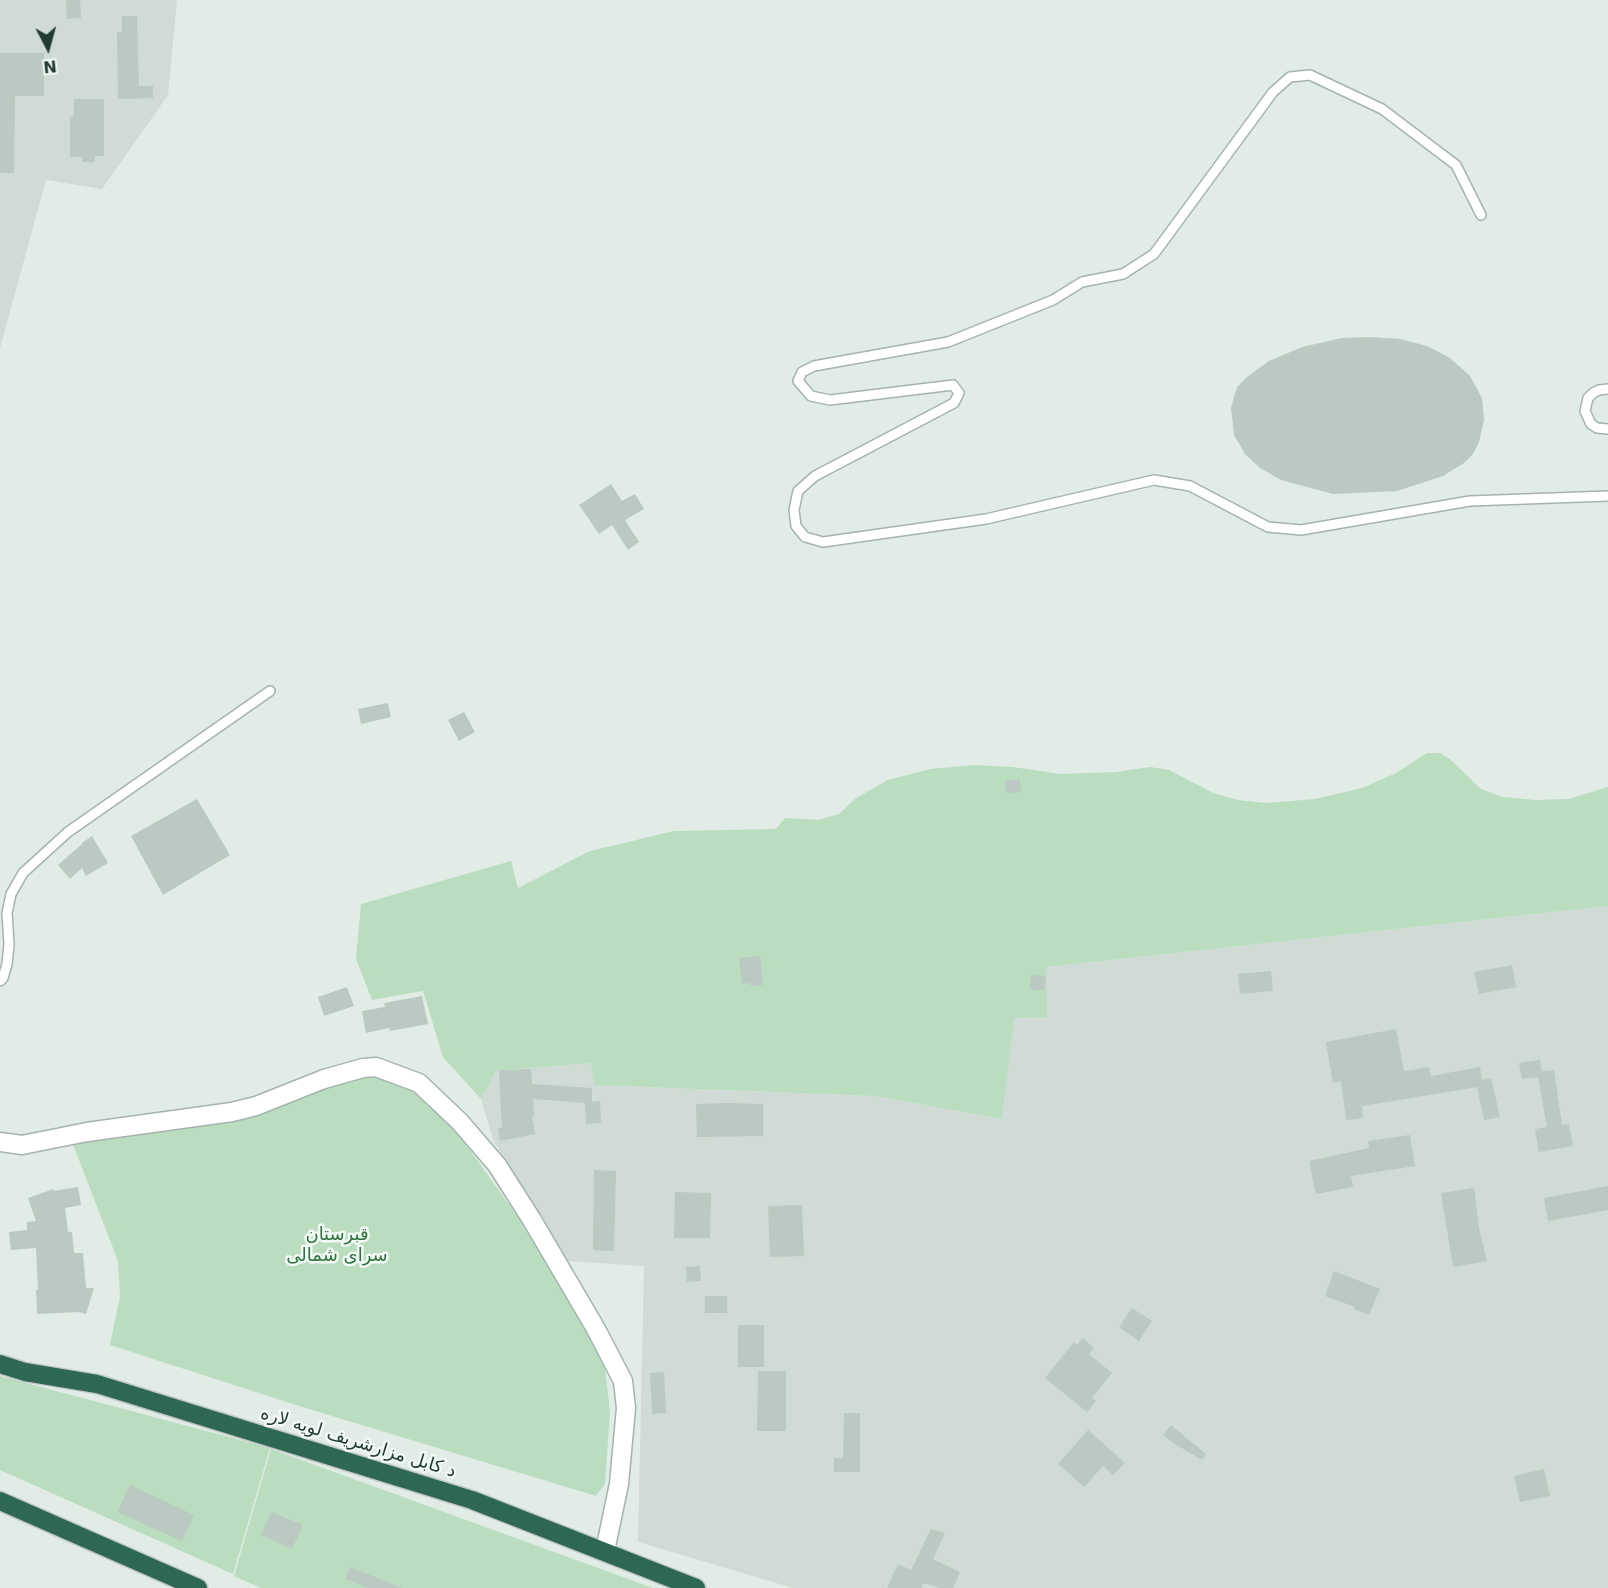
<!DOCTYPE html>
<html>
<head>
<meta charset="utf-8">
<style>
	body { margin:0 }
	#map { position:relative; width:1608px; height:1588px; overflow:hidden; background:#e1ece6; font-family:"DejaVu Sans",sans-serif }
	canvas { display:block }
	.north { position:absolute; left:18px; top:18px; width:60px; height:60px; -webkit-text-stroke:4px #f2f8f4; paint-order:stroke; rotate:174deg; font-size:16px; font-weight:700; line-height:24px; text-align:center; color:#223c32 }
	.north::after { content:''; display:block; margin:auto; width:21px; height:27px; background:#223c32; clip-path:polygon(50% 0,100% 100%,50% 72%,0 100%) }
</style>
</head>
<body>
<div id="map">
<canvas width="1608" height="1588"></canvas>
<div class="north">N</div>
</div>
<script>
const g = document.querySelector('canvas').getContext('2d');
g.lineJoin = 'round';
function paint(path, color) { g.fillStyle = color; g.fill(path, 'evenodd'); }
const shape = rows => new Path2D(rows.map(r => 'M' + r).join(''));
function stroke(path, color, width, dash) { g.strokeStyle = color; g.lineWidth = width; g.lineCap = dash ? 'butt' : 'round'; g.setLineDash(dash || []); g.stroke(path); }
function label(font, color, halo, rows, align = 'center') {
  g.font = font + ' "DejaVu Sans",Vazirmatn,sans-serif'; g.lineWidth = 5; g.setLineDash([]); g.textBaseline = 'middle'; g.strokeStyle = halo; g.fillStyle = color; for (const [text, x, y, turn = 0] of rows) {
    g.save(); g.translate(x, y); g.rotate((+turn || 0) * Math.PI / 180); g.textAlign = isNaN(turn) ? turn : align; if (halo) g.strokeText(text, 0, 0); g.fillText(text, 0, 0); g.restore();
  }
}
paint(shape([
	[0,0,177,0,168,95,102,189,46,180,0,348],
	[1608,906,1608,1588,793,1588,638,1542,644,1266,565,1261,493,1140,481,1099,496,1071,592,1063,594,1085,874,1096,1001,1119,1014,1017,1046,967]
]), '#d0dbd5');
paint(shape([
	[1427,753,1440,753,1451,760,1481,789,1502,797,1536,800,1568,799,1608,787,1608,906,1046,967,1047,1017,1014,1018,1002,1119,874,1096,594,1085,591,1063,496,1071,481,1099,443,1057,423,991,372,1000,356,959,361,904,511,861,518,888,590,851,674,831,776,829,785,818,818,820,839,814,856,798,888,780,930,769,975,765,1013,767,1060,774,1116,772,1150,767,1169,770,1213,793,1238,800,1266,803,1315,799,1362,788,1396,773],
	[359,1067,423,1084,519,1219,604,1358,610,1412,605,1484,596,1496,299,1406,110,1345,120,1296,118,1261,69,1134,253,1103],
	[0,1376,270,1448,233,1574,0,1470],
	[271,1449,653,1588,261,1588,234,1576]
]), '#baddc0');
paint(shape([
	[66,0,80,0,81,18,67,19],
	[122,16,137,16,139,86,153,86,153,98,118,99,117,32,122,32],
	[0,53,44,53,44,96,15,96,14,173,0,173],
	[74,99,104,99,104,156,95,156,95,162,82,162,82,157,70,157,70,117,74,116],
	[1370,337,1400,339,1427,346,1450,358,1470,376,1482,398,1484,420,1479,442,1473,454,1464,463,1443,476,1397,491,1333,494,1281,480,1260,468,1245,454,1234,435,1231,408,1237,387,1247,377,1269,361,1302,347,1342,338],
	[611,484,622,501,635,494,644,509,625,520,639,542,628,550,612,525,599,534,579,505],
	[388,703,391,717,361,724,358,709],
	[464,712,475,732,459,741,448,720],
	[1020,779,1021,792,1006,793,1005,781],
	[197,799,230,855,163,895,131,836],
	[92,836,108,863,86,876,82,868,70,879,58,865,82,844,82,843],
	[760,956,763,985,751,986,750,983,742,984,739,958],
	[1512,965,1516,987,1479,994,1474,972],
	[1271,971,1273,991,1240,994,1238,974],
	[1031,975,1046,976,1044,991,1030,989],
	[347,987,354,1006,324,1016,318,997],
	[422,996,428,1024,390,1031,389,1028,366,1033,362,1011,385,1007,384,1003],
	[1396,1029,1404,1071,1429,1067,1431,1076,1480,1067,1482,1080,1491,1078,1500,1117,1484,1120,1477,1087,1362,1106,1363,1118,1346,1120,1341,1081,1333,1083,1326,1042],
	[1540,1060,1542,1071,1554,1070,1562,1125,1569,1124,1573,1146,1539,1152,1535,1129,1547,1127,1538,1077,1522,1079,1519,1063],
	[531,1069,532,1084,592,1088,592,1102,600,1101,601,1123,586,1124,585,1103,533,1099,534,1117,532,1117,535,1134,500,1141,498,1128,502,1128,499,1070],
	[729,1103,763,1104,763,1136,697,1137,696,1104],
	[1410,1135,1415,1166,1351,1176,1353,1187,1316,1194,1309,1161,1369,1148,1368,1141],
	[594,1170,616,1171,614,1251,593,1250],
	[1608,1186,1608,1210,1548,1221,1544,1198],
	[78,1187,81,1205,65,1208,68,1232,72,1232,74,1253,83,1253,86,1288,94,1288,86,1314,78,1312,37,1314,36,1290,38,1290,36,1248,11,1250,9,1232,27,1230,27,1222,36,1221,28,1198,54,1189,54,1191],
	[1474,1188,1479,1228,1487,1261,1453,1267,1441,1193],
	[675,1192,711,1193,710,1238,674,1238],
	[802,1205,804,1256,770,1257,768,1206],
	[700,1266,701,1281,687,1282,686,1267],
	[1334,1271,1380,1289,1369,1315,1354,1309,1355,1307,1325,1296],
	[705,1296,727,1296,727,1313,705,1313],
	[1132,1308,1152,1321,1139,1341,1119,1327],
	[738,1325,764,1325,764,1367,738,1367],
	[1083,1338,1094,1348,1089,1354,1112,1373,1092,1398,1096,1401,1087,1412,1045,1378,1074,1342,1077,1345],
	[758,1371,786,1371,786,1431,757,1431],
	[664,1372,666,1413,652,1414,650,1373],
	[844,1413,860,1413,860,1472,834,1472,834,1458,843,1458],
	[1171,1425,1206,1454,1202,1460,1175,1444,1163,1435],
	[1088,1430,1125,1463,1113,1475,1103,1466,1084,1487,1058,1464],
	[1544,1469,1550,1496,1520,1502,1514,1476],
	[130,1485,194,1515,182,1541,117,1512],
	[271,1512,303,1525,292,1549,261,1535],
	[931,1529,945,1533,933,1559,960,1572,953,1588,940,1588,923,1583,922,1588,887,1588,898,1564,911,1570],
	[350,1567,402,1588,368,1588,345,1579]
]), '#bac9c1');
const lane = shape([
	[1481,215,1456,165,1382,109,1310,75,1290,77,1273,92,1154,254,1123,274,1082,282,1053,300,948,342,814,366,802,372,798,381,811,396,830,400,953,385,959,393,954,403,815,476,798,491,794,510,796,526,805,537,823,542,986,519,1154,480,1190,486,1268,527,1301,530,1470,501,1608,496],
	[1608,389,1599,390,1593,393,1588,398,1585,411,1591,424,1597,428,1608,429],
	[0,981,3,978,7,964,9,944,7,913,11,894,23,873,68,832,270,691]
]);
const street = shape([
	[0,1142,22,1145,87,1132,232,1112,256,1106,324,1079,363,1068,376,1067,419,1083,460,1122,497,1165,532,1220,596,1329,623,1381,626,1408,619,1484,605,1551]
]);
const highway = shape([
	[0,1364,25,1372,97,1384,472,1500,696,1588],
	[0,1501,198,1588]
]);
stroke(lane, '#a4b4ac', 12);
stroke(street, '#a4b4ac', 21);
stroke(highway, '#c1c8c6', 21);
stroke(lane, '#fff', 9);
stroke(street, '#fff', 18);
stroke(highway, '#2e6855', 18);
label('18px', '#2c733f', '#f2f8f4', [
	["قبرستان",337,1235],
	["سرای شمالی",337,1256]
]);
label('18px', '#223c32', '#f2f8f4', [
	["د کابل مزارشریف لویه لاره",358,1443,17]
]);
</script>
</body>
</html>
